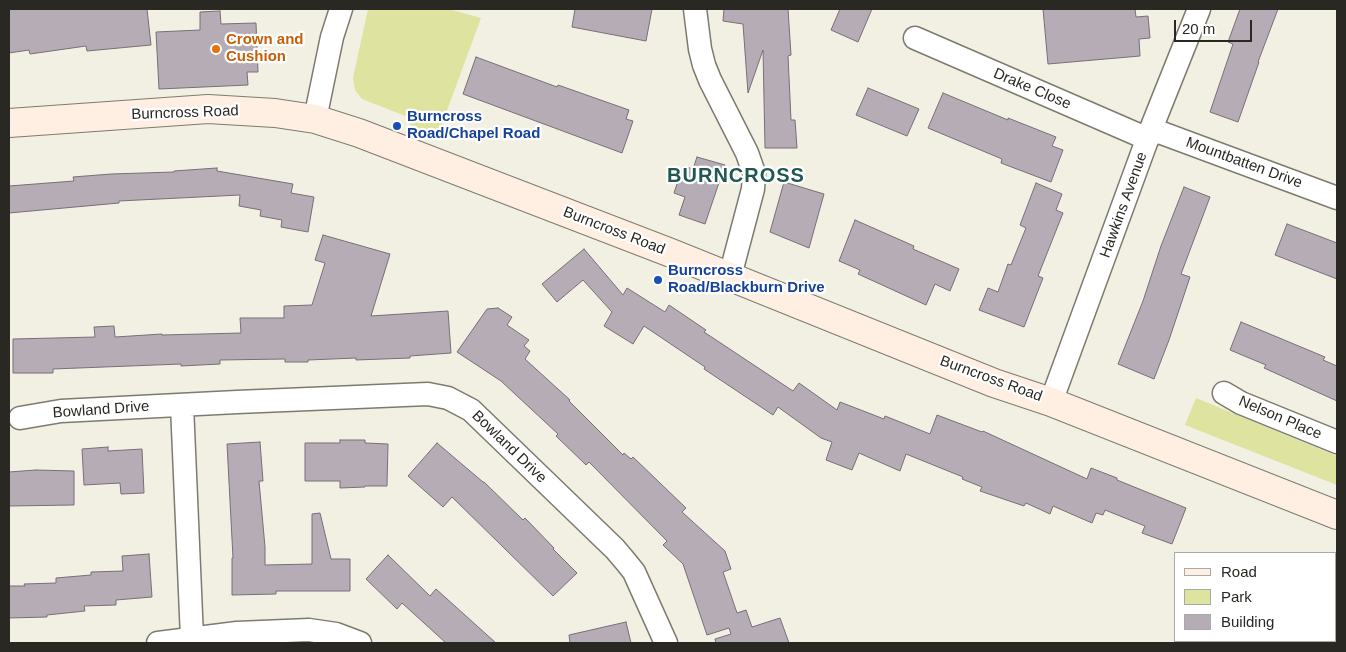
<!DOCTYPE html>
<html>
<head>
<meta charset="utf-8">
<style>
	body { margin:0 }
	#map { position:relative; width:1346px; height:652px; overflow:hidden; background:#f2f0e2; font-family:Arial,sans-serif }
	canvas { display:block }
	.frame { position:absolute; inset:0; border:10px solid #292823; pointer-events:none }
	.legend { position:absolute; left:1174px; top:552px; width:162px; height:90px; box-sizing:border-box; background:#fff; border:1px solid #a9a9a7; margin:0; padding:6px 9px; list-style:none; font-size:15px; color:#292823 }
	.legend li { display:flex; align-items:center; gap:10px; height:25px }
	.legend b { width:25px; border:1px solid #a9a9a7 }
	.scale { position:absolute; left:1174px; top:20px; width:78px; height:22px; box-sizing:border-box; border:2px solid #292823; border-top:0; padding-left:6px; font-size:15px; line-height:18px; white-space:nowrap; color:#292823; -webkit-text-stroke:4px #fff; paint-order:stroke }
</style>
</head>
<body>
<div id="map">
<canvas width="1346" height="652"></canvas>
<div class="frame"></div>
<ul class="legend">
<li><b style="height:6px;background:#ffefe2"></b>Road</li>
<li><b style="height:14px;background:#dee39f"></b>Park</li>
<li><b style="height:14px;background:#b5acb6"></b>Building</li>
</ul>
<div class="scale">20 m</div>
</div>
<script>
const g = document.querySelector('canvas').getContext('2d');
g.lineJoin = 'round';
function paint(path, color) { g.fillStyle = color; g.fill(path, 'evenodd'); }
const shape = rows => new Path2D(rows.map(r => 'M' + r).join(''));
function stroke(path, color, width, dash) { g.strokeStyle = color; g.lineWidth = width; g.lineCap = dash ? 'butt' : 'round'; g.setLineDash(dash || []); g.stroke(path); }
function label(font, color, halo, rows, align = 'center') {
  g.font = font + ' Arial,sans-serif'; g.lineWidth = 4.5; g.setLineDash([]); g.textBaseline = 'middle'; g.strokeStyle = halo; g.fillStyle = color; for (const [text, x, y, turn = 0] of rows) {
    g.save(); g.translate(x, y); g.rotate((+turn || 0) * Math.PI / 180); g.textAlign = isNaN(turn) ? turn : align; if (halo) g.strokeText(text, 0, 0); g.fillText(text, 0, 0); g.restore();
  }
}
paint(shape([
	[368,9,448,9,481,18,438,135,410,125,408,117,362,99,355,90,353,78],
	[1196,398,1337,456,1337,485,1185,425]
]), '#dee39f');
const building = shape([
	[9,9,147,9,151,45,87,51,86,46,30,54,29,50,9,53,9,9],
	[575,9,652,9,646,41,572,27,575,9],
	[724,9,788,9,791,55,788,56,791,120,795,120,797,148,765,148,763,50,748,93,743,24,723,21,724,9],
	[840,9,872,9,858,42,831,30,840,9],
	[1043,9,1135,9,1136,17,1148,16,1150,38,1139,39,1140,56,1048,64,1043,9],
	[1240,9,1278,9,1258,62,1259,62,1238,122,1210,112,1233,44,1228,42,1240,9],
	[220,11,221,24,256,23,258,72,247,72,248,85,159,89,156,32,200,30,200,12,220,11],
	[476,57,557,87,558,85,629,110,626,119,633,121,622,153,463,94,476,57],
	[868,88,919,109,907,136,856,115,868,88],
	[943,93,1008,120,1008,118,1056,137,1052,146,1063,150,1051,182,1001,163,1002,159,928,128,943,93],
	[697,157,725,165,705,224,679,215,685,197,674,193,683,166,693,169,697,157],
	[217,168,217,171,293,184,291,193,314,197,308,232,281,227,282,220,260,216,261,210,239,206,240,195,119,201,119,203,9,213,9,186,74,181,73,177,111,174,174,172,174,171,217,168],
	[784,182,824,194,809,248,770,232,784,182],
	[1036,183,1062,194,1056,210,1063,213,1038,276,1043,278,1024,327,979,310,988,288,998,292,1008,264,1011,265,1026,228,1020,225,1036,183],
	[1184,187,1210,197,1181,274,1190,277,1169,340,1154,379,1118,364,1143,301,1161,246,1184,187],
	[855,220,914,246,913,249,959,269,950,291,935,284,926,305,858,274,860,270,839,261,855,220],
	[1287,224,1337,243,1337,279,1275,255,1287,224],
	[323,235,390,254,371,316,448,311,451,353,410,356,410,358,356,360,356,358,308,360,308,362,285,362,285,359,220,360,220,364,181,366,181,364,53,369,53,373,13,373,13,339,95,337,94,327,114,326,115,337,162,334,162,335,241,333,240,318,284,318,284,306,312,305,325,263,315,260,323,235],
	[584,249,623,295,627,288,665,312,669,305,706,330,704,332,793,391,799,383,837,410,840,402,884,419,885,416,930,434,937,415,982,432,983,431,1087,479,1091,468,1117,478,1117,480,1186,508,1172,544,1142,533,1145,526,1105,510,1103,515,1096,513,1092,523,1053,506,1050,514,1026,503,1024,506,980,491,982,487,962,479,963,477,906,454,900,471,859,453,852,470,826,460,832,442,821,438,778,407,773,415,704,369,705,367,644,326,633,344,604,326,612,312,583,280,557,302,542,284,584,249],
	[498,308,512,317,507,325,529,340,524,346,530,351,525,359,570,400,569,401,623,455,624,453,631,459,633,457,686,508,682,512,725,551,731,569,723,572,737,613,746,610,752,627,780,618,789,643,716,643,715,639,731,634,729,628,707,635,683,564,663,545,667,541,589,462,586,465,556,436,558,434,501,381,457,352,487,309,498,308],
	[1241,322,1325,357,1323,360,1337,366,1337,401,1264,368,1266,365,1230,350,1241,322],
	[340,440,365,440,365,443,388,444,387,486,365,486,365,487,340,488,340,481,305,481,305,443,340,443,340,440],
	[260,442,263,481,259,481,265,547,265,565,312,564,312,514,320,513,331,559,350,559,350,591,276,591,276,594,232,595,232,558,233,558,227,444,260,442],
	[437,443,483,482,484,482,523,520,525,518,554,548,553,549,577,573,553,596,452,497,443,507,408,476,437,443],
	[108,447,108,451,142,449,144,493,121,494,120,483,84,485,82,449,108,447],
	[36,470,74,471,74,505,9,506,9,472,36,470],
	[149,554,152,597,116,600,116,605,84,606,85,611,47,615,47,617,9,618,9,586,25,586,24,584,56,583,56,578,91,575,91,572,123,571,122,556,149,554],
	[388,555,430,596,436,589,496,643,446,643,402,603,397,609,366,579,388,555],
	[626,622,631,643,570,643,569,635,626,622]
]);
paint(building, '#b5acb6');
stroke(building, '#776e78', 1);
const street = shape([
	[695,9,700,49,704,65,710,80,747,153,754,173,753,189,730,276],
	[915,38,1148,139],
	[315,119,332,37,341,9],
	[1151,129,1337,198],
	[1224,393,1241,403,1337,442],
	[1051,402,1151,129,1199,9],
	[182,405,192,638],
	[20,418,61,411,237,402,428,394,448,398,471,410,615,549,626,562,634,572,666,643],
	[158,643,237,633,309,630,336,634,360,643]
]);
const secondary = shape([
	[9,123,208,109,275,113,315,119,359,133,671,253,994,383,1051,402,1337,515]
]);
stroke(street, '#7d7b6f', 25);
stroke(secondary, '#7d7b6f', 30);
stroke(street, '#fff', 22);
stroke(secondary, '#ffefe2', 28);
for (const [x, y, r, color] of [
	[216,49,5,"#e8710a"],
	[397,126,5,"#1a4fb4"],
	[658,280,5,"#1a4fb4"]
]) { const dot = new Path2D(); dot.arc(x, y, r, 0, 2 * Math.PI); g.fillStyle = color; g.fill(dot); stroke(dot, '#fff', 2); }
label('bold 15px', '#c56008', '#fff', [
	["Crown and",226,40],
	["Cushion",226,57]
], 'left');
label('15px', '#292823', '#fff', [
	["Drake Close",1032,89,23],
	["Burncross Road",185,113,-2],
	["Mountbatten Drive",1244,163,20],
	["Hawkins Avenue",1124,205,-70],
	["Burncross Road",614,231,21],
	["Burncross Road",991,379,20],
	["Bowland Drive",101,410,-4],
	["Nelson Place",1280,418,23],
	["Bowland Drive",509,447,44]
]);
label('bold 15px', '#164399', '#fff', [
	["Burncross",407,117],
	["Road/Chapel Road",407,134],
	["Burncross",668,271],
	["Road/Blackburn Drive",668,288]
], 'left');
g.letterSpacing = '1px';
label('bold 20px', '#1f5850', '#fff', [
	["BURNCROSS",736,176]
]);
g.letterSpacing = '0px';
</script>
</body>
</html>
